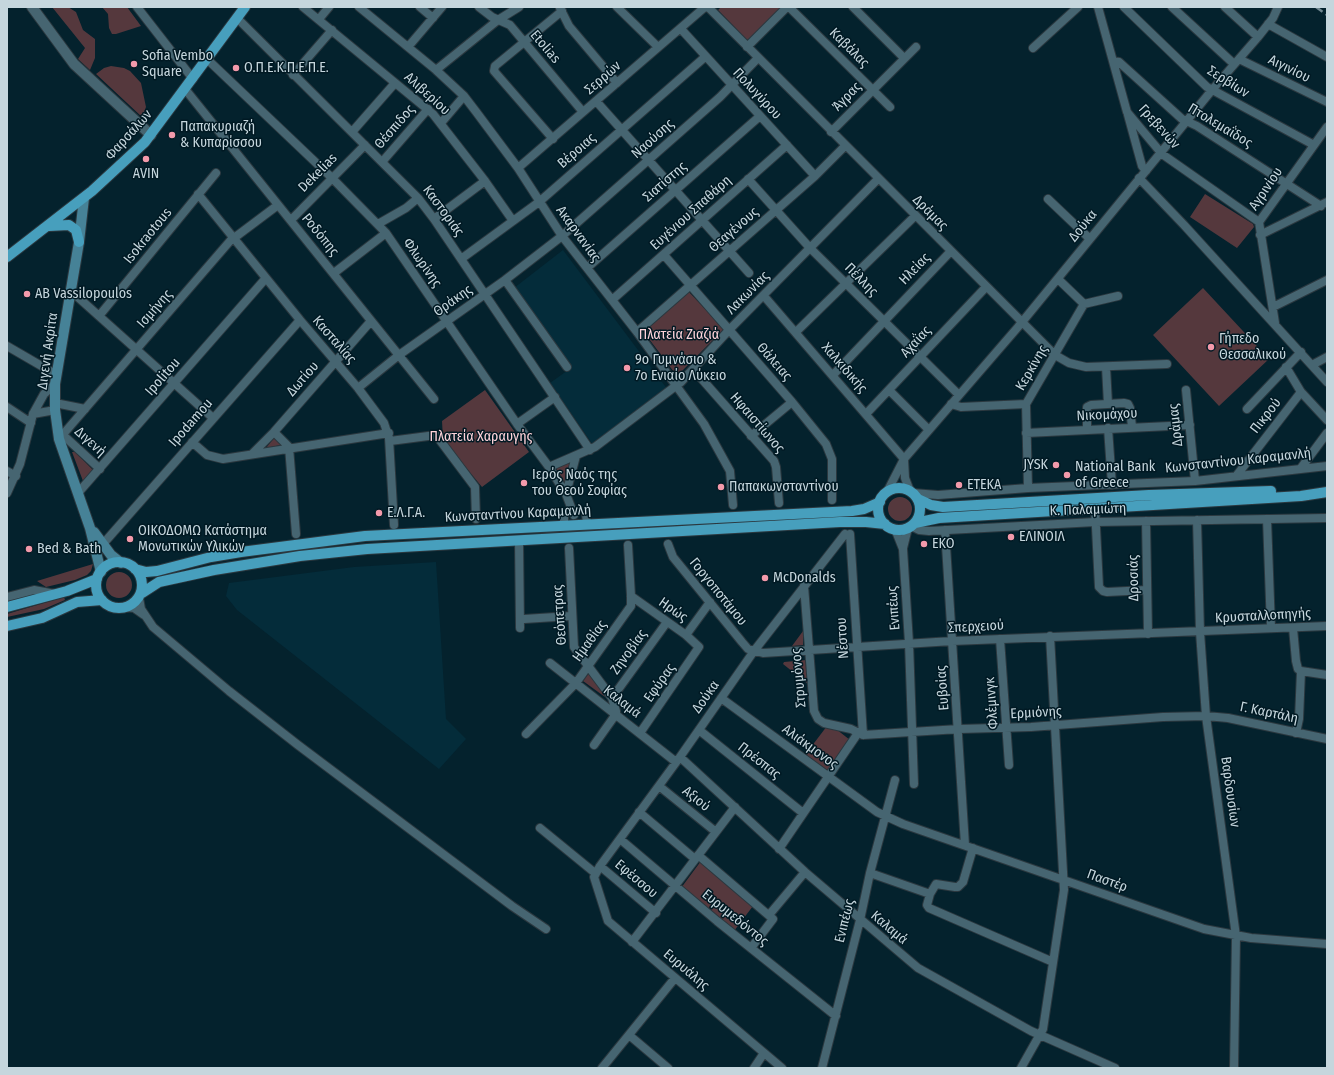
<!DOCTYPE html>
<html>
<head>
<meta charset="utf-8">
<style>
	body { margin:0 }
	#map { position:relative; width:1334px; height:1075px; overflow:hidden; background:#04222d; font-family:"Fira Sans Condensed",sans-serif }
	canvas { display:block }
	.frame { position:absolute; inset:0; border:8px solid #c5d6dd; pointer-events:none }
</style>
</head>
<body>
<div id="map">
<canvas width="1334" height="1075"></canvas>
<div class="frame"></div>
</div>
<script>
const g = document.querySelector('canvas').getContext('2d');
g.lineJoin = 'round';
function paint(path, color) { g.fillStyle = color; g.fill(path, 'evenodd'); }
const shape = rows => new Path2D(rows.map(r => 'M' + r).join(''));
function stroke(path, color, width, dash) { g.strokeStyle = color; g.lineWidth = width; g.lineCap = dash ? 'butt' : 'round'; g.setLineDash(dash || []); g.stroke(path); }
function label(font, color, halo, rows, align = 'center') {
  g.font = font + ' "Fira Sans Condensed",sans-serif'; g.lineWidth = 3; g.setLineDash([]); g.textBaseline = 'middle'; g.strokeStyle = halo; g.fillStyle = color; for (const [text, x, y, turn = 0] of rows) {
    g.save(); g.translate(x, y); g.rotate((+turn || 0) * Math.PI / 180); g.textAlign = isNaN(turn) ? turn : align; if (halo) g.strokeText(text, 0, 0); g.fillText(text, 0, 0); g.restore();
  }
}
paint(shape([
	[563,250,668,390,593,445,550,383,571,368,514,288],
	[436,562,446,719,466,739,439,769,237,610,226,596,229,583,354,567]
]), '#042c3a');
paint(shape([
	[52,7,68,7,76,12,83,30,95,39,95,58,90,70,78,59,85,48],
	[102,7,127,7,141,26,116,34,112,34,109,28,108,14],
	[721,7,779,7,782,10,749,42,718,10],
	[111,66,124,68,130,71,141,83,146,107,142,117,96,74,104,68],
	[1205,194,1253,224,1254,227,1237,248,1190,217],
	[1203,288,1269,359,1219,406,1153,335],
	[688,291,724,329,677,376,643,331],
	[485,390,529,452,482,487,443,440,442,421],
	[274,438,281,445,266,448],
	[72,452,75,452,94,471,87,480,83,481],
	[571,461,565,483,556,468],
	'888 509a12 12 0 1 1 24 0a12 12 0 1 1-24 0Z',
	[93,564,91,571,87,575,75,580,46,587,37,581],
	'106 585a13 13 0 1 1 26 0a13 13 0 1 1-26 0Z',
	[64,597,65,600,44,609,7,617,7,614],
	[803,631,803,645,792,646],
	[806,660,808,684,783,664,784,662],
	[589,673,604,694,605,697,583,681],
	[827,726,836,729,850,740,828,772,805,755],
	[701,861,753,906,734,931,681,888]
]), '#55383d');
const minor = shape([
	[137,7,193,79],
	[303,7,433,114,485,181,513,221],
	[359,7,436,70,464,96,477,113,518,168,562,236,637,332,704,424,730,471,733,505],
	[420,7,433,18],
	[479,7,492,17,510,25,583,112],
	[617,7,658,47],
	[708,7,1055,355,1069,363,1086,367,1167,364],
	[789,7,890,107],
	[853,7,904,58],
	[1098,7,1127,112,1162,154,1259,222],
	[1124,7,1207,87,1314,145],
	[1172,7,1234,64],
	[1225,7,1258,37],
	[560,8,569,26,617,83],
	[237,18,418,198,434,219,590,450],
	[319,19,329,7],
	[1268,24,1327,57],
	[681,29,815,176],
	[408,47,442,7],
	[747,47,787,7],
	[1033,48,1078,7],
	[1239,59,1327,102],
	[208,60,332,178,386,233,517,424,549,467,566,494,574,515],
	[1113,61,1119,62,1182,119,1197,126,1321,206],
	[436,70,498,20,519,7],
	[293,75,332,30],
	[185,89,434,399],
	[596,101,749,273],
	[1128,115,1142,166,1146,171],
	[441,123,464,96],
	[352,132,395,83],
	[831,132,916,47],
	[553,139,494,71,495,66,562,11],
	[382,162,428,109],
	[518,168,705,7],
	[1139,178,1184,225,1327,382],
	[748,179,810,248,959,395],
	[198,194,300,320,358,388,384,423,389,438,394,525],
	[1048,199,1090,239],
	[434,219,485,181],
	[291,220,365,145],
	[378,224,406,208,418,198],
	[1260,235,1327,202],
	[664,255,792,402,826,444,832,459,832,500],
	[461,259,539,202,705,57],
	[587,268,760,116],
	[334,273,386,233],
	[505,280,567,367],
	[71,291,213,418],
	[764,296,904,459],
	[612,300,787,145],
	[1084,304,1118,296],
	[1273,307,1327,280],
	[99,316,216,173],
	[1275,323,1259,222,1327,127],
	[637,332,815,176,845,146],
	[796,332,915,216],
	[7,346,57,375],
	[1312,365,1327,357],
	[1106,367,1108,404],
	[1286,367,1301,392,1327,420],
	[693,369,774,461,776,467,779,503],
	[833,375,951,251],
	[358,388,399,355,505,280,562,236,720,97,758,58],
	[889,390,929,430],
	[1186,390,1195,481],
	[55,403,85,409],
	[951,404,961,407,1026,404],
	[7,407,31,423],
	[1247,409,1301,352],
	[33,414,55,410],
	[866,414,986,287],
	[517,424,555,397],
	[1108,428,1112,485],
	[1087,429,1087,407,1091,405,1124,403,1128,404,1130,408,1132,427],
	[274,432,289,447,296,534],
	[1026,433,1190,425],
	[63,435,100,469],
	[751,436,792,402],
	[59,439,230,241,278,205],
	[390,441,436,435,475,487,476,519],
	[192,442,207,455,223,459,389,433],
	[253,453,274,432,371,321],
	[904,459,905,478,910,491],
	[549,467,595,447,681,382,730,329,878,179],
	[1301,468,1327,433],
	[7,471,16,476],
	[1237,475,1301,392],
	[1028,488,1026,404,1084,304,1058,279],
	[887,492,904,459,1018,327,1212,90,1258,37,1273,18,1278,7],
	[7,493,20,464,33,414,44,394,55,384],
	[78,493,266,278],
	[913,493,938,495,1028,488,1195,481,1327,466],
	[566,494,576,456],
	[1095,508,1099,587,1103,591,1107,592,1147,590],
	[586,514,587,524],
	[564,515,564,525],
	[1267,519,1271,628],
	[1197,520,1200,632,1206,716,1236,936,1234,1068],
	[1146,521,1148,634],
	[911,526,919,530,929,531,1095,522,1327,518],
	[895,529,903,549,909,643,914,784],
	[945,530,965,845],
	[850,534,863,735,959,729,1031,727,1163,717,1206,716,1228,718,1327,739],
	[519,540,520,628],
	[103,544,300,320],
	[668,544,673,557,742,642,748,649,763,653,952,641,1327,626],
	[569,548,574,647,612,698,616,711,616,714,594,745],
	[903,548,908,528],
	[804,586,814,711,818,719,824,723,851,729,863,735],
	[631,596,686,635,699,647,640,733],
	[7,597,34,590,55,594],
	[139,598,141,609,153,627,229,691,298,745,512,906,546,929],
	[125,607,134,608,144,615],
	[524,619,571,616],
	[1293,628,1296,661,1298,669,1301,671],
	[686,635,710,602],
	[1000,639,1009,765],
	[550,663,676,762],
	[1301,671,1327,675],
	[612,698,667,622],
	[721,698,877,812,903,824,1204,929,1251,938,1327,944],
	[699,730,803,813],
	[1296,733,1299,719,1301,671],
	[526,734,576,683,628,610,631,606,631,596,628,545],
	[680,757,805,872,918,968,1031,1031,1115,1068],
	[659,786,716,832],
	[639,812,695,859],
	[540,828,595,873],
	[620,839,717,921,836,1016],
	[973,848,963,882,958,887,955,887,936,884,930,894,927,905,929,908,1053,962],
	[779,849,858,733],
	[698,855,773,919,751,948],
	[600,866,656,913],
	[870,873,930,894],
	[769,915,805,872],
	[632,942,735,807],
	[629,1035,668,1068],
	[602,1068,675,978],
	[754,1068,764,1053],
	[782,1068,608,921,594,877,600,866,680,757,754,651,845,534],
	[822,1068,860,920,870,873,895,780],
	[1021,1068,1043,1029,1064,890,1050,636]
]);
const tertiary = shape([
	[32,7,74,64,151,135]
]);
const secondary = shape([
	[84,198,79,242,55,384,55,410,59,439,90,528,101,572],
	[94,532,111,555,121,563]
]);
const primary = shape([
	[49,226,69,225,76,230,79,242],
	[7,257,92,191,145,142,245,7],
	'878 509a21 21 0 1 1 42 0a21 21 0 1 1-42 0Z',
	[918,499,931,505,943,507,1149,495,1271,491],
	[915,523,939,518,1301,496,1327,492],
	'96 585a23 23 0 1 1 46 0a23 23 0 1 1-46 0Z',
	[135,569,146,572,157,571,211,557,241,552,365,536,852,511,864,509,880,502],
	[142,593,159,582,214,570,300,556,367,549,840,522,866,522,885,524],
	[7,607,67,591,97,579],
	[7,626,42,618,77,602,102,600]
]);
stroke(minor, '#2b383f', 10);
stroke(tertiary, '#2b383f', 12);
stroke(secondary, '#2b383f', 12);
stroke(primary, '#2b383f', 12);
stroke(minor, '#466571', 8);
stroke(tertiary, '#466571', 10);
stroke(secondary, '#468297', 10);
stroke(primary, '#479fbd', 10);
stroke(shape([
	[1316,7,1327,15]
]), '#708790', 2.5, [8, 4]);
for (const [x, y, r, color] of [
	[134,64,4,"#f39aab"],
	[236,68,4,"#f39aab"],
	[172,135,4,"#f39aab"],
	[146,159,4,"#f39aab"],
	[27,294,4,"#f39aab"],
	[1211,347,4,"#f39aab"],
	[627,368,4,"#f39aab"],
	[1056,465,4,"#f39aab"],
	[1067,475,4,"#f39aab"],
	[524,483,4,"#f39aab"],
	[959,485,4,"#f39aab"],
	[721,487,4,"#f39aab"],
	[379,513,4,"#f39aab"],
	[1011,537,4,"#f39aab"],
	[130,539,4,"#f39aab"],
	[924,544,4,"#f39aab"],
	[29,549,4,"#f39aab"],
	[765,578,4,"#f39aab"]
]) { const dot = new Path2D(); dot.arc(x, y, r, 0, 2 * Math.PI); g.fillStyle = color; g.fill(dot); stroke(dot, '#001923', 1.5); }
label('14px', '#c5d6dd', '#001923', [
	["Etolias",545,47,50],
	["Καβάλας",849,48,45],
	["Αιγινίου",1289,69,26],
	["Σερρών",603,78,-41],
	["Σερβίων",1228,82,32],
	["Αλιβερίου",427,94,42],
	["Πολυγύρου",757,94,47],
	["Άγρας",847,97,-46],
	["Πτολεμαΐδος",1220,126,31],
	["Θέσπιδος",395,127,-49],
	["Γρεβενών",1159,127,48],
	["Φαρσάλων",129,135,-48],
	["Ναούσης",653,139,-42],
	["Βέροιας",577,151,-41],
	["Dekelias",318,173,-45],
	["Σιατίστης",665,182,-41],
	["Αγρινίου",1266,189,-56],
	["Καστοριάς",443,211,54],
	["Ευγένιου Σπαθάρη",691,213,-42],
	["Δράμας",930,213,45],
	["Δούκα",1083,226,-51],
	["Θεαγένους",734,230,-41],
	["Ακαρνανίας",578,234,54],
	["Ροδόπης",320,235,51],
	["Isokraotous",148,236,-51],
	["Φλωρίνης",422,263,55],
	["Ηλείας",915,269,-46],
	["Πέλλης",861,280,45],
	["Λακωνίας",748,293,-45],
	["Θράκης",453,301,-35],
	["Ισμήνης",155,309,-49],
	["Κασταλίας",334,340,49],
	["Αχαΐας",916,342,-47],
	["Διγενή Ακρίτα",48,351,-82],
	["Θάλειας",774,362,49],
	["Χαλκιδικής",844,368,49],
	["Κερκίνης",1032,368,-60],
	["Ipolitou",163,377,-49],
	["Δωτίου",303,379,-49],
	["Νικομάχου",1107,415,-3],
	["Πικρού",1266,416,-52],
	["Ipodamou",191,423,-49],
	["Ηφαιστίωνος",757,423,49],
	["Δράμας",1176,425,-96],
	["Διγενή",90,442,42],
	["Κωνσταντίνου Καραμανλή",1238,461,-6],
	["Κ. Παλαμιώτη",1088,510,-2],
	["Κωνσταντίνου Καραμανλή",518,514,-3],
	["Δροσιάς",1134,578,-91],
	["Γοργοποτάμου",718,592,51],
	["Ενιπέως",894,608,-94],
	["Ηρώς",673,610,35],
	["Θεόπετρας",560,615,-94],
	["Κρυσταλλοπηγής",1263,616,-3],
	["Σπερχειού",976,627,-3],
	["Νέστου",843,638,-94],
	["Ημαθίας",590,641,-54],
	["Ζηνοβίας",629,652,-54],
	["Στρυμόνος",799,678,-95],
	["Εφύρας",660,683,-55],
	["Ευβοίας",943,688,-94],
	["Δούκα",706,697,-55],
	["Καλαμά",622,702,38],
	["Φλέμινγκ",992,703,-94],
	["Ερμιόνης",1036,713,-3],
	["Γ. Καρτάλη",1269,713,12],
	["Αλιάκμονος",810,747,36],
	["Πρέσπας",759,761,38],
	["Βαρδουσίων",1230,792,82],
	["Αξιού",696,799,39],
	["Εφέσσου",636,879,40],
	["Παστέρ",1107,881,20],
	["Ευρυμεδόντος",735,918,39],
	["Ενιπέως",845,921,-76],
	["Καλαμά",889,928,40],
	["Ευρυάλης",686,970,40]
]);
label('14px', '#c5d6dd', '#001923', [
	["Sofia Vembo",142,56],
	["Square",142,72],
	["Ο.Π.Ε.Κ.Π.Ε.Π.Ε.",244,68],
	["Παπακυριαζή",180,127],
	["& Κυπαρίσσου",180,143],
	["AVIN",146,174,"center"],
	["AB Vassilopoulos",35,294],
	["Γήπεδο",1219,339],
	["Θεσσαλικού",1219,355],
	["9ο Γυμνάσιο &",635,360],
	["7ο Ενιαίο Λύκειο",635,376],
	["JYSK",1048,465,"right"],
	["National Bank",1075,467],
	["of Greece",1075,483],
	["Ιερός Ναός της",532,475],
	["του Θεού Σοφίας",532,491],
	["ΕΤΕΚΑ",967,485],
	["Παπακωνσταντίνου",729,487],
	["Ε.Λ.Γ.Α.",387,513],
	["ΟΙΚΟΔΟΜΩ Κατάστημα",138,531],
	["Μονωτικών Υλικών",138,547],
	["ΕΛΙΝΟΙΛ",1019,537],
	["EKO",932,544],
	["Bed & Bath",37,549],
	["McDonalds",773,578]
], 'left');
label('14px', '#fed3da', '#001923', [
	["Πλατεία Ζιαζιά",679,335],
	["Πλατεία Χαραυγής",481,437]
]);
</script>
</body>
</html>
